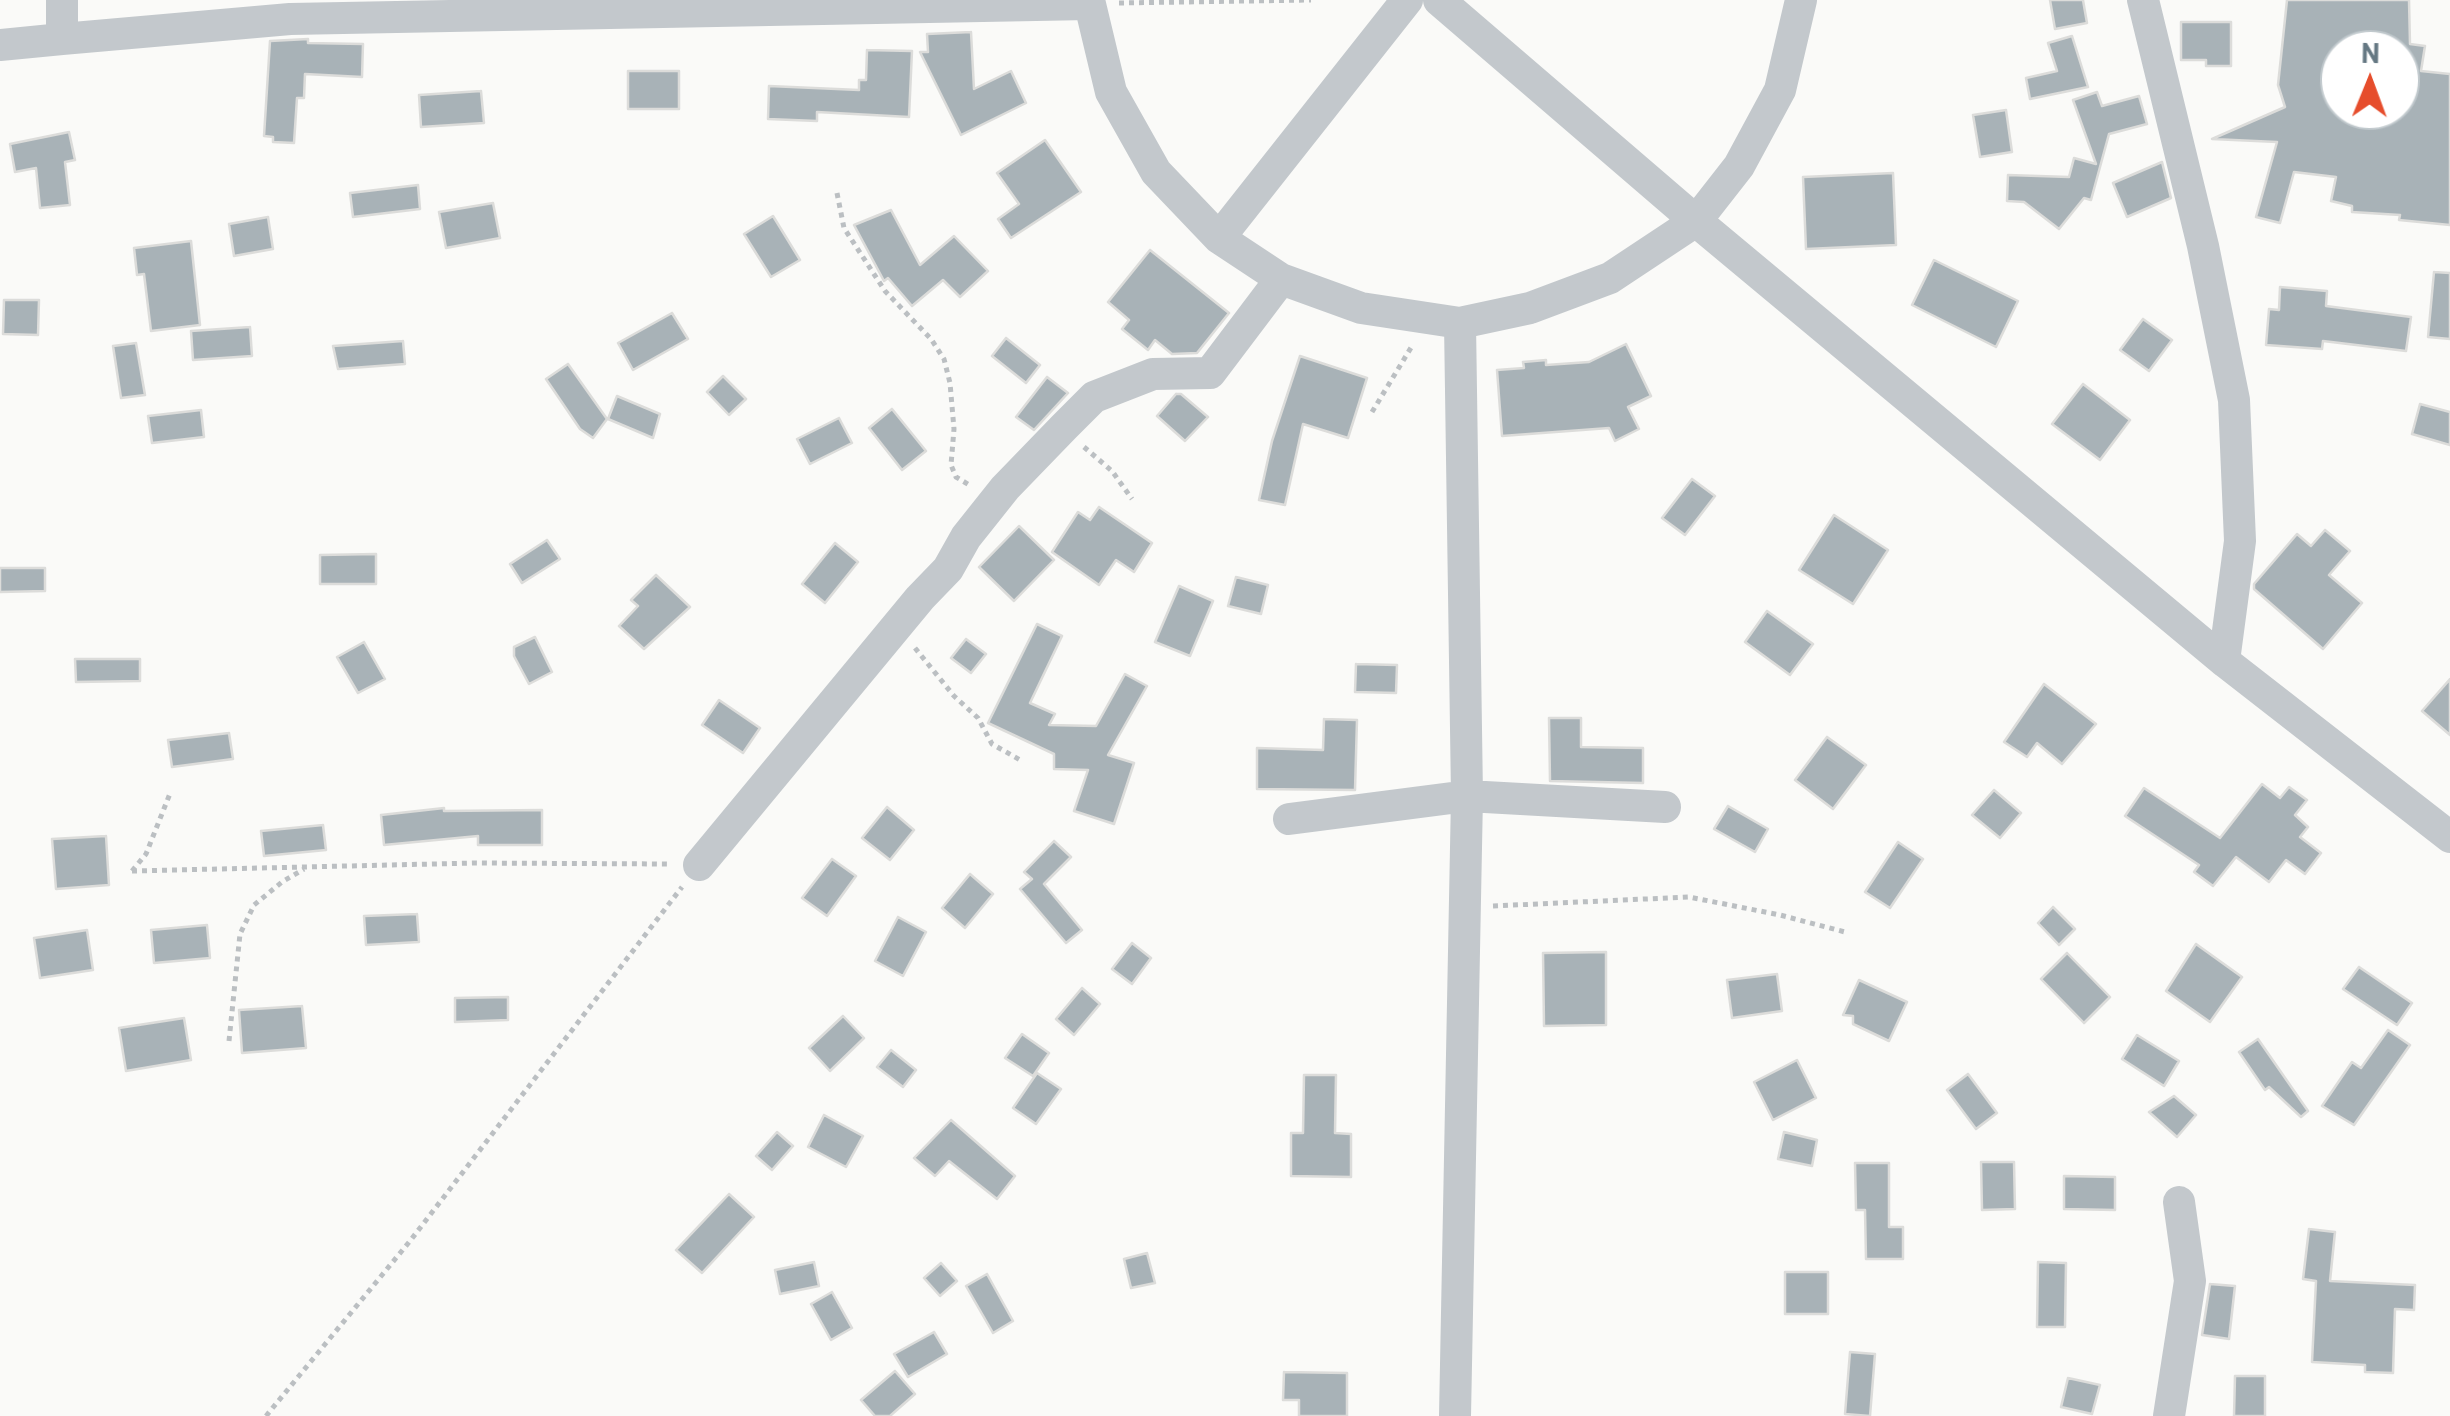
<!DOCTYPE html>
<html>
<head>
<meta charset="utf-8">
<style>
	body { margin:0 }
	#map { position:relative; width:2450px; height:1416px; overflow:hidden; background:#fafaf8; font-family:Barlow,sans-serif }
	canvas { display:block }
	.north { position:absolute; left:2320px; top:30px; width:100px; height:100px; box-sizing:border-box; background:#fff; border:2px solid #c1c9cd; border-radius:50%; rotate:1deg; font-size:28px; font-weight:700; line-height:40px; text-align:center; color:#657883 }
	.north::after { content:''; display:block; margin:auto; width:35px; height:45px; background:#e64d2c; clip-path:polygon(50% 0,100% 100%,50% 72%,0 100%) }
</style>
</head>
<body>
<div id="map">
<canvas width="2450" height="1416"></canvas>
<div class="north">N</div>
</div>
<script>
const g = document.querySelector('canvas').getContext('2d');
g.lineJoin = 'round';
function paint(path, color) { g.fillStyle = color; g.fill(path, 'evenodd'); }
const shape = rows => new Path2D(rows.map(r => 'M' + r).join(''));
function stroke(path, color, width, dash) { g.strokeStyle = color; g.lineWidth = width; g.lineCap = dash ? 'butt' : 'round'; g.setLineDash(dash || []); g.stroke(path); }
const building = shape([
	[2050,0,2083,0,2087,23,2055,29,2050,0],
	[2287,0,2409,0,2410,44,2425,46,2421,71,2450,74,2450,225,2399,220,2400,215,2352,212,2352,206,2331,201,2336,177,2294,172,2280,223,2256,217,2277,142,2212,139,2285,107,2278,85,2287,0],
	[2340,50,2400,50,2400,110,2340,110,2340,50],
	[2181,22,2231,22,2231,66,2206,66,2206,60,2181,60,2181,22],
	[971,32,974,89,1011,71,1026,103,961,135,920,52,928,52,927,34,971,32],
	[2072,36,2088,87,2030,99,2026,78,2057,71,2048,43,2072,36],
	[308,39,308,43,363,44,362,77,305,74,304,98,297,98,294,143,273,142,273,137,264,136,270,41,308,39],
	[867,50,912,51,909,117,817,112,817,121,768,119,769,86,859,90,859,80,866,80,867,50],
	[628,71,679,71,679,109,628,109,628,71],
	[481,91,484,123,421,127,419,95,481,91],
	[2097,92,2102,106,2139,96,2147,124,2109,134,2091,200,2084,198,2059,229,2024,202,2007,201,2008,175,2069,177,2074,158,2096,164,2073,100,2097,92],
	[2006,110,2012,152,1980,157,1973,115,2006,110],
	[69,132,75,160,65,162,70,205,40,208,36,168,15,172,10,144,69,132],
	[1045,140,1081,192,1011,238,998,219,1019,204,997,173,1045,140],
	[2162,162,2171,198,2127,217,2113,183,2162,162],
	[1893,173,1896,245,1806,249,1803,177,1893,173],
	[418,185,420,209,353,217,350,193,418,185],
	[493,203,500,238,446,248,439,212,493,203],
	[891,210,920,265,954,236,988,271,960,297,943,280,912,306,888,278,884,281,854,225,891,210],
	[773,216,800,260,771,277,744,234,773,216],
	[268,217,273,249,234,256,229,224,268,217],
	[191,241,200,325,151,331,144,274,137,275,134,248,191,241],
	[1150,250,1229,313,1197,353,1172,354,1155,340,1148,350,1122,329,1129,320,1108,302,1150,250],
	[1934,260,2018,301,1996,347,1912,305,1934,260],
	[2434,272,2450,273,2450,339,2428,337,2434,272],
	[2280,287,2327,291,2326,306,2411,317,2406,351,2323,341,2322,349,2266,345,2269,309,2279,310,2280,287],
	[4,300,39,300,38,335,3,334,4,300],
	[672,313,688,339,633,370,618,343,672,313],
	[2143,319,2172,340,2149,371,2120,350,2143,319],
	[250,327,252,356,193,360,191,331,250,327],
	[1006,338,1040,365,1026,383,992,356,1006,338],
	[403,341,405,364,338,369,333,346,403,341],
	[136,343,145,395,121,398,113,346,136,343],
	[1626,344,1651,396,1628,407,1639,429,1615,441,1609,428,1502,436,1497,370,1524,368,1523,362,1546,360,1546,365,1589,362,1626,344],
	[1300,356,1367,378,1348,438,1303,424,1285,505,1259,500,1272,441,1300,356],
	[568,364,607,419,593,438,580,429,546,379,568,364],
	[723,376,746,399,729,415,707,392,723,376],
	[1047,377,1068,393,1034,430,1016,417,1047,377],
	[2083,384,2130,420,2100,460,2052,424,2083,384],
	[1176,394,1181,394,1208,417,1185,441,1157,416,1176,394],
	[617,396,660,414,653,438,608,419,617,396],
	[2420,404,2450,412,2450,445,2412,434,2420,404],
	[892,409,926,451,902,470,869,428,892,409],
	[201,410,204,437,152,443,148,416,201,410],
	[839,418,852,443,810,464,797,439,839,418],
	[1692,479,1715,496,1685,535,1662,518,1692,479],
	[1099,507,1152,543,1134,572,1116,560,1099,585,1052,552,1078,512,1090,520,1099,507],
	[1834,515,1888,550,1853,604,1799,570,1834,515],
	[1019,526,1054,560,1014,601,979,567,1019,526],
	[2325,530,2350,551,2329,575,2362,603,2323,649,2254,589,2254,584,2297,534,2311,546,2325,530],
	[547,540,560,559,522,583,510,564,547,540],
	[835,543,858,562,825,603,802,584,835,543],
	[376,554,376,584,320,584,320,555,376,554],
	[0,568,45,568,45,591,0,592,0,568],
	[656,575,690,607,644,649,619,626,638,606,631,600,656,575],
	[1236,577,1268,585,1261,614,1228,606,1236,577],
	[1179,586,1213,601,1190,656,1155,642,1179,586],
	[1767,611,1813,644,1790,675,1745,642,1767,611],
	[1037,624,1062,636,1030,703,1055,714,1049,725,1096,726,1125,674,1147,686,1108,755,1134,763,1114,824,1074,811,1088,770,1054,769,1054,754,988,723,1037,624],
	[535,637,552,672,529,684,514,656,514,647,535,637],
	[966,639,986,654,971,673,951,658,966,639],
	[364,642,385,679,358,693,337,657,364,642],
	[75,659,140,659,140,681,76,682,75,659],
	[1356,664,1397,665,1396,693,1355,692,1356,664],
	[2450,679,2450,735,2422,711,2450,679],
	[2044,684,2096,724,2062,764,2037,743,2027,757,2004,742,2044,684],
	[719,700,760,728,743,753,702,725,719,700],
	[1549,718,1581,718,1581,747,1643,748,1643,783,1550,781,1549,718],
	[1324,719,1357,720,1355,790,1257,789,1257,748,1323,750,1324,719],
	[229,733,233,759,172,767,168,740,229,733],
	[1827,737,1866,765,1833,809,1795,780,1827,737],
	[2262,784,2280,798,2289,787,2307,800,2295,815,2308,827,2300,837,2321,853,2305,874,2286,860,2269,882,2236,857,2213,886,2194,872,2199,865,2125,816,2144,788,2220,838,2262,784],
	[1994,790,2021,813,2000,838,1972,815,1994,790],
	[1728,806,1768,829,1755,852,1714,829,1728,806],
	[887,807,914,830,890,860,862,838,887,807],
	[444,808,444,811,542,810,542,845,478,845,478,836,384,845,381,815,444,808],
	[323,825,326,850,264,856,261,831,323,825],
	[106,836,109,885,56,889,52,839,106,836],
	[1054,841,1071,857,1044,884,1082,930,1066,943,1020,889,1032,879,1024,872,1054,841],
	[1898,842,1923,859,1890,908,1865,892,1898,842],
	[832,859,856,876,827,916,802,898,832,859],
	[970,874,993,894,965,928,942,908,970,874],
	[2053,907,2075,929,2059,945,2038,923,2053,907],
	[417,914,419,942,366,945,364,916,417,914],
	[898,917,926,932,903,976,875,961,898,917],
	[207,925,210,958,154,963,151,930,207,925],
	[87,930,93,970,40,978,34,938,87,930],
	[1132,943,1151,958,1132,984,1112,969,1132,943],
	[2196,944,2242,977,2210,1022,2166,991,2196,944],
	[1606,952,1606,1025,1544,1026,1543,953,1606,952],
	[2067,953,2110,997,2084,1023,2041,979,2067,953],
	[2359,967,2412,1003,2397,1025,2343,989,2359,967],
	[1777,974,1782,1011,1732,1018,1727,980,1777,974],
	[1859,980,1907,1002,1889,1041,1853,1024,1853,1016,1843,1015,1859,980],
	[1082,988,1100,1004,1074,1035,1056,1019,1082,988],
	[508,997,508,1020,455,1022,455,998,508,997],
	[302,1006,306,1048,242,1053,239,1010,302,1006],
	[843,1016,864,1038,830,1071,809,1048,843,1016],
	[184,1018,191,1060,126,1071,119,1028,184,1018],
	[2388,1030,2410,1045,2354,1125,2322,1106,2352,1062,2361,1068,2388,1030],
	[1022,1034,1049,1053,1033,1076,1005,1058,1022,1034],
	[2137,1035,2179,1061,2164,1086,2122,1059,2137,1035],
	[2258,1039,2308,1111,2301,1117,2269,1087,2265,1090,2239,1052,2258,1039],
	[891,1050,916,1070,903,1087,877,1067,891,1050],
	[1797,1060,1816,1098,1773,1120,1754,1082,1797,1060],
	[1037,1073,1061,1089,1036,1124,1013,1108,1037,1073],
	[1968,1074,1997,1113,1976,1129,1947,1090,1968,1074],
	[1304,1075,1336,1075,1335,1133,1351,1134,1351,1177,1291,1176,1291,1133,1303,1133,1304,1075],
	[2174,1096,2196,1115,2177,1137,2149,1112,2174,1096],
	[824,1115,863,1136,846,1167,808,1147,824,1115],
	[951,1120,1015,1176,997,1199,949,1161,935,1176,914,1158,951,1120],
	[777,1132,793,1146,772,1170,756,1156,777,1132],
	[1784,1132,1817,1140,1812,1166,1778,1159,1784,1132],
	[1981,1162,2014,1162,2015,1209,1982,1210,1981,1162],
	[1855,1163,1889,1163,1889,1227,1903,1227,1903,1259,1866,1259,1865,1210,1856,1210,1855,1163],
	[2064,1176,2115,1177,2115,1210,2064,1209,2064,1176],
	[729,1194,754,1217,702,1273,676,1250,729,1194],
	[2309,1229,2335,1232,2330,1281,2415,1285,2414,1310,2395,1309,2393,1373,2365,1372,2365,1365,2312,1362,2316,1281,2303,1279,2309,1229],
	[1147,1253,1155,1283,1131,1288,1124,1259,1147,1253],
	[814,1262,819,1286,780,1294,775,1270,814,1262],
	[2038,1262,2066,1263,2065,1327,2037,1327,2038,1262],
	[941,1263,957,1281,940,1296,924,1278,941,1263],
	[1785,1272,1828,1272,1828,1314,1785,1314,1785,1272],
	[987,1274,1013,1321,993,1333,966,1286,987,1274],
	[2210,1284,2235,1286,2229,1339,2202,1335,2210,1284],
	[832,1292,852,1328,831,1340,811,1304,832,1292],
	[934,1332,947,1354,908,1377,894,1354,934,1332],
	[1850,1352,1875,1354,1870,1416,1845,1414,1850,1352],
	[895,1371,915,1394,890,1416,875,1416,861,1400,895,1371],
	[1284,1372,1347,1373,1347,1416,1299,1416,1299,1400,1283,1400,1284,1372],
	[2235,1376,2265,1376,2265,1416,2234,1416,2235,1376],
	[2068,1378,2100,1385,2092,1414,2061,1407,2068,1378]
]);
paint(building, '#a8b2b7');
stroke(building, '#dcdcda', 2.5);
stroke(shape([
	[1119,3,1311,0],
	[837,193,844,228,885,291,931,339,944,359,950,383,954,429,951,465,956,477,971,486],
	[1372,412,1412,346],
	[1084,447,1112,471,1132,499],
	[915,648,954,696,978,718,992,744,1022,761],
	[132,871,476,863,671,864],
	[132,871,146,854,171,791],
	[1493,906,1689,897,1780,915,1845,932],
	[229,1041,240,934,254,905,282,882,304,869],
	[266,1416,410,1241,682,887]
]), '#bbbfc2', 5, [5, 5]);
stroke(shape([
	[1089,0,1111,92,1156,172,1219,238,1281,279,1361,308,1460,323,1530,308,1610,278,1696,221,1739,166,1780,90,1801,0],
	[1439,0,1696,221,2224,661,2450,837],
	[2143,0,2203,246,2234,400,2240,541,2224,661],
	[62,39,290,19,1089,4],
	[0,45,62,39,62,0],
	[1219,238,1407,0],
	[1289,819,1467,796,1665,807],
	[699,865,920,598,948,569,966,537,1005,488,1064,427,1094,397,1153,374,1210,373,1281,279],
	[1455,1416,1467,796,1460,323],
	[2169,1416,2190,1281,2179,1202]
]), '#c3c8cc', 32);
</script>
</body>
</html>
